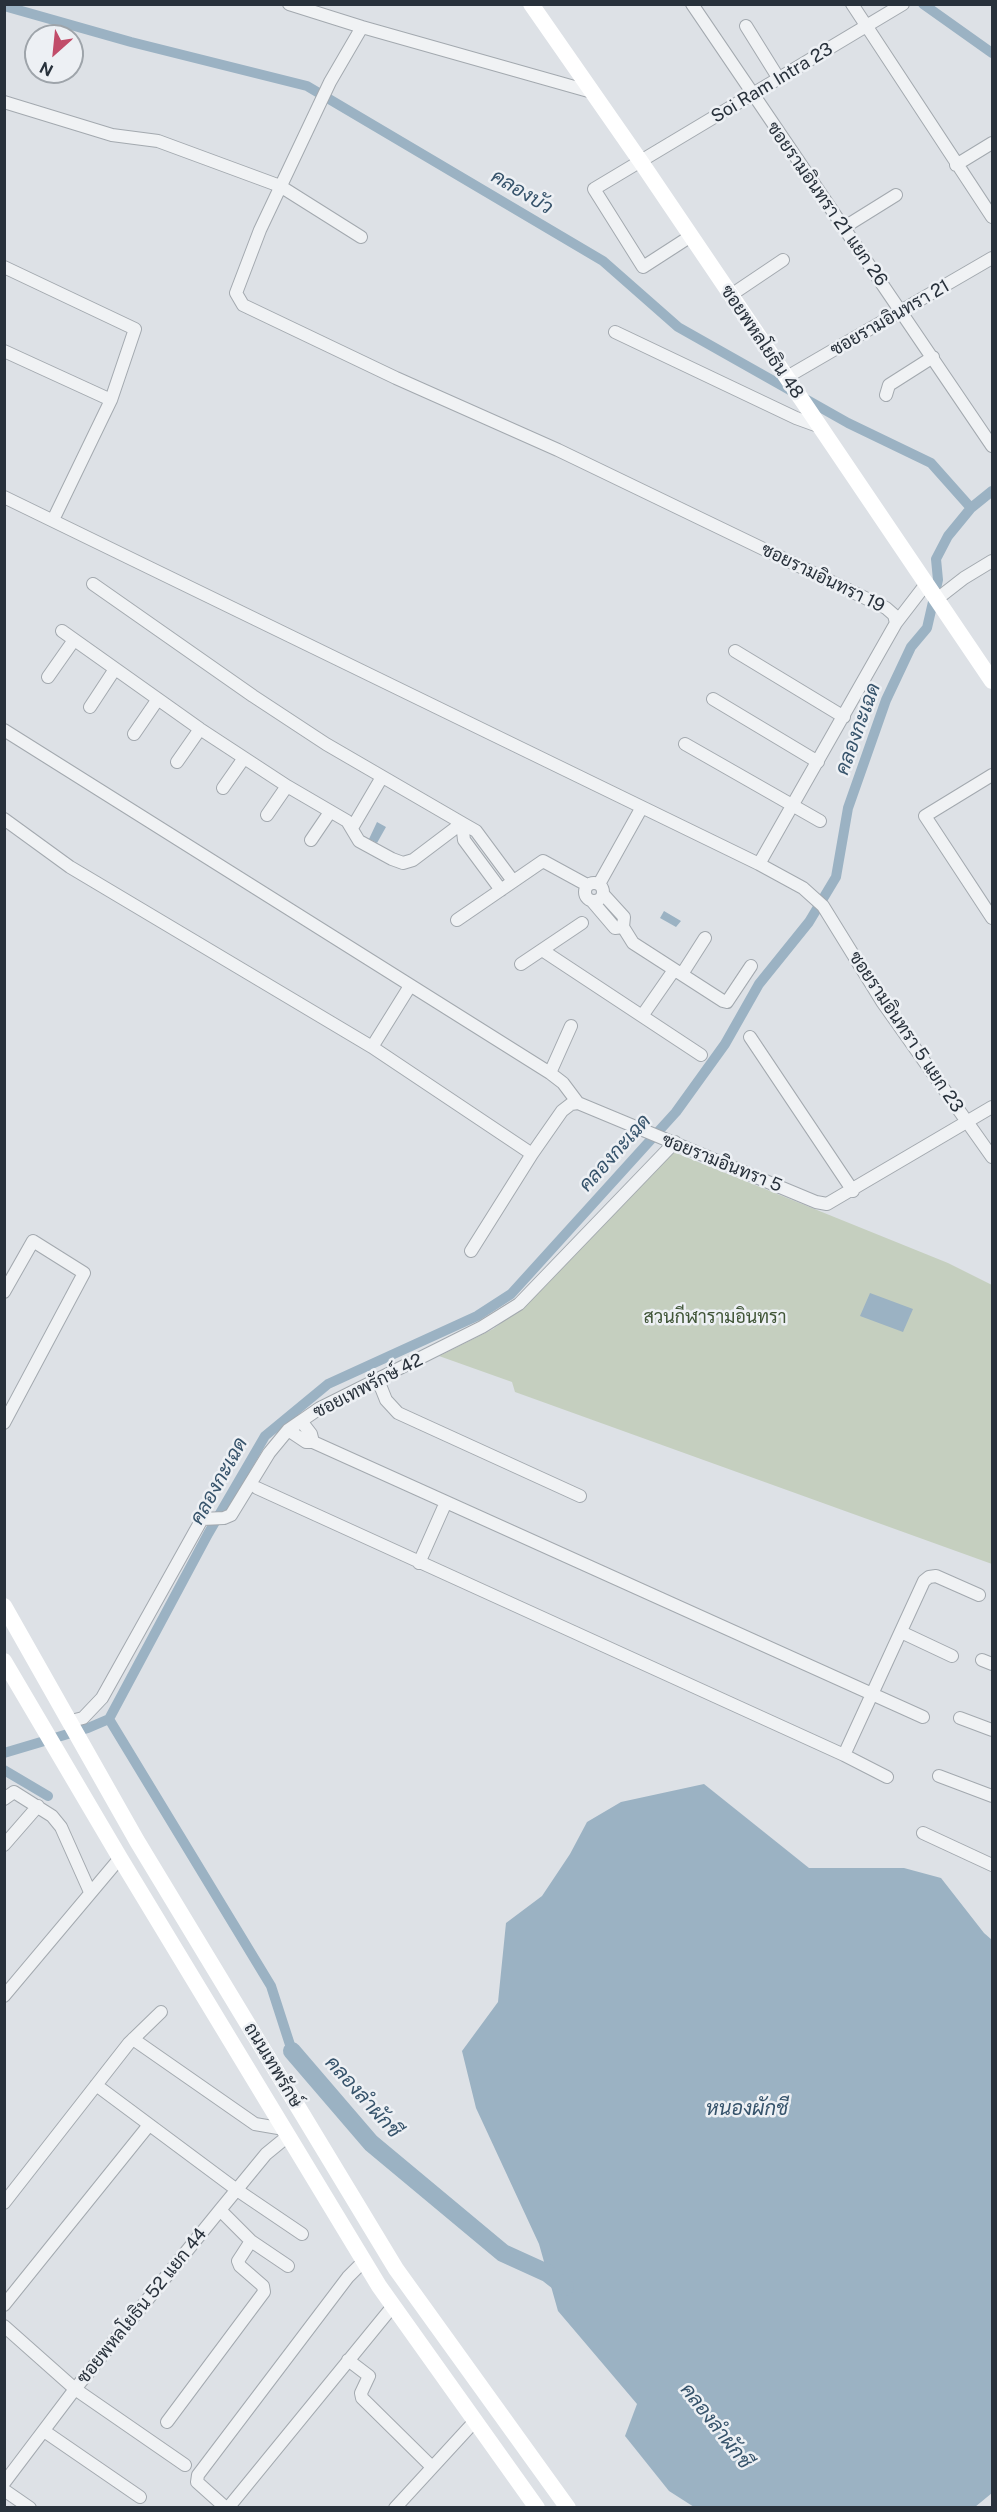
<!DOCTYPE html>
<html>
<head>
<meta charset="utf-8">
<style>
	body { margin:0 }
	#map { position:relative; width:997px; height:2512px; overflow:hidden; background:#dde1e6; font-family:"Public Sans",sans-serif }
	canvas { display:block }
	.frame { position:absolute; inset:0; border:6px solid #28313b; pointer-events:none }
	.north { position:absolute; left:24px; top:24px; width:60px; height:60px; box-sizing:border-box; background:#edf0f4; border:2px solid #9ea4aa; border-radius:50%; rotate:207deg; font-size:16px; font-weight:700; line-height:24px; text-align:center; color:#28313b }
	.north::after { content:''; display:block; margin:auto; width:21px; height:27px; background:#c14c69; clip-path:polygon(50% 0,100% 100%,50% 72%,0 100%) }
</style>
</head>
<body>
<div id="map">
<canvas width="997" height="2512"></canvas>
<div class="frame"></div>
<div class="north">N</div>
</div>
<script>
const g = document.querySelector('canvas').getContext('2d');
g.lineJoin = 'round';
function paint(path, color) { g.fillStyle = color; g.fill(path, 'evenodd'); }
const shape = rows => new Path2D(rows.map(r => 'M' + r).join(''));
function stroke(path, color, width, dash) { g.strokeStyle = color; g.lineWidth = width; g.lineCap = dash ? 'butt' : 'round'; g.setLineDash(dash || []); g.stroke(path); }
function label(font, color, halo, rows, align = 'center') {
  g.font = font + ' "Public Sans",Sarabun,sans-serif'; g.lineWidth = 5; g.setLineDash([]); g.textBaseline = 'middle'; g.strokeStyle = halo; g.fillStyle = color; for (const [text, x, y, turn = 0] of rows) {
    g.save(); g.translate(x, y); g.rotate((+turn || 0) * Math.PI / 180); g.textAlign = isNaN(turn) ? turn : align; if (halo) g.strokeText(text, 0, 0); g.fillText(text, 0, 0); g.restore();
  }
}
paint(shape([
	[671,1151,948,1263,992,1285,992,1564,515,1392,512,1382,439,1356,493,1329,522,1307]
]), '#c5cfbf');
paint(shape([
	[377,822,386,827,377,843,369,839],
	[664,911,681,921,676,927,660,918],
	[870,1293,913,1309,903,1332,860,1316],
	[704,1784,809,1868,904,1868,941,1878,984,1933,992,1940,992,2493,975,2507,694,2507,669,2491,625,2436,637,2404,558,2311,539,2244,476,2108,462,2051,498,2002,506,1923,542,1896,570,1854,587,1822,621,1802]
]), '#9bb2c3');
stroke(shape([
	[923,4,992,53],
	[4,6,131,42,307,86,603,261,678,327,848,423,931,463,971,508],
	[109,1719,208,1534,265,1436,328,1384,477,1316,511,1294,676,1112,725,1044,759,984,809,922,836,877,848,808,886,700,911,647,927,628,938,580,936,559,948,536,971,508,992,491],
	[4,1753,88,1728,109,1719,271,1986,292,2051],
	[4,1770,48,1796]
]), '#9bb2c3', 10);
stroke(shape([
	[292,2051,371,2143,503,2253,547,2273,565,2287]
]), '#9bb2c3', 18);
const street = shape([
	[289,4,362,27,592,92],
	[692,4,992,446],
	[852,4,992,217],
	[746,26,779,79],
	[362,27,330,82,260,230,236,293,243,305,396,378,558,450,886,608,894,615,896,623],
	[4,102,112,135,158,141,280,186,361,237],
	[956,165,992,143],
	[843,228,896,195],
	[691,236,643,267,594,189,903,4],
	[4,267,135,329,111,400,53,520],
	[731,295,783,260],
	[615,332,796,418,818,426],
	[4,351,111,400],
	[787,377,992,258],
	[886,395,889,385,933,357],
	[4,497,759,864,803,888,823,906,883,1003,992,1157],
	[937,599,964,578,992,561],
	[62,631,200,729,287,786,347,821,359,841,392,859,403,863,413,860,462,823,326,744,253,696,93,584],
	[735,651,844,717],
	[48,677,74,640],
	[713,699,818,762],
	[90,707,115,669],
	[4,730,550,1073,563,1083,578,1103],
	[134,734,158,699],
	[685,744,820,821],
	[177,762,200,729],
	[992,775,925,816,992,918],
	[223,788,244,758],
	[267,815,287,786],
	[4,819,70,867,372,1047,532,1154],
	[462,823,464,840,501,890],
	[462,823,476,831,513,881],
	[352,828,382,777],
	[311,840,330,812],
	[759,864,896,623,926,584],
	'585 892a9 9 0 1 1 18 0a9 9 0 1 1-18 0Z',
	[599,884,642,807],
	[603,894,624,917,623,927,633,943,723,1001,727,1002,751,966],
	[592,901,615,928,623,927],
	[457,920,543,861,587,885],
	[542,950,701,1055],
	[521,964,582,923],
	[682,974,705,938],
	[642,1016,674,970],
	[750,1037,853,1191],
	[372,1047,410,986],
	[550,1073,571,1026],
	[471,1251,532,1154,562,1111,571,1104,578,1103,816,1202,827,1204,992,1107],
	[4,1292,33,1241,84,1273,4,1423],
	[378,1380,386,1400,398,1413,580,1496],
	[301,1421,311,1434,313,1442],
	[288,1430,306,1442,313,1442,923,1717],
	[257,1488,844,1755,887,1777],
	[419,1563,446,1502],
	[901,1632,952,1656],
	[982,1660,992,1664],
	[960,1718,992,1730],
	[71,1721,83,1718,102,1698,202,1519,224,1518,231,1515,269,1453,288,1430,320,1408,482,1327,519,1304,675,1142],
	[844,1755,924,1581,929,1577,936,1576,979,1595],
	[939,1776,992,1796],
	[4,1799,14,1792,52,1816,61,1827,90,1892],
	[923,1833,992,1865],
	[4,1845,38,1806],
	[4,1996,120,1858],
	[133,2039,255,2124,284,2129],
	[96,2085,237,2190,302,2234],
	[4,2203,129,2043,161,2012],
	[251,2241,288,2266],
	[4,2305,149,2125],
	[4,2326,75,2389,185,2465],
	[348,2360,369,2376,361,2393,362,2398,432,2467],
	[167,2422,264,2292,263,2286,240,2266,238,2261,251,2241,220,2210],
	[44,2431,140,2497],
	[4,2483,75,2389,220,2210,266,2154,288,2136],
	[4,2490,30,2508],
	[226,2508,197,2482,198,2475,348,2277,364,2261],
	[228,2508,393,2306],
	[395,2508,475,2421]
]);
stroke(street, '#a3a9af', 14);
stroke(street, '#f0f2f4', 12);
stroke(shape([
	[531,4,641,162,992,681],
	[4,1606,137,1841,396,2269,568,2508],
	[4,1661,120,1858,379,2286,537,2508]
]), '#fff', 16);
label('18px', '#28313b', '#edf0f4', [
	["Soi Ram Intra 23",772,83,-31],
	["ซอยรามอินทรา 21 แยก 26",827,204,55],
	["ซอยรามอินทรา 21",890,318,-30],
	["ซอยพหลโยธิน 48",762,342,56],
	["ซอยรามอินทรา 19",823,578,26],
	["ซอยรามอินทรา 5 แยก 23",906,1032,56],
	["ซอยรามอินทรา 5",722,1163,22],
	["ซอยเทพรักษ์ 42",368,1386,-27],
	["ถนนเทพรักษ์",273,2065,59],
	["ซอยพหลโยธิน 52 แยก 44",142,2306,-51]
]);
label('18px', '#405537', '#edf0f4', [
	["สวนกีฬารามอินทรา",715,1317]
]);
label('italic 20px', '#36536b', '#edf0f4', [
	["คลองบัว",522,192,31],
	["คลองกะเฉด",858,729,-70],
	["คลองกะเฉด",615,1153,-48],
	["คลองกะเฉด",219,1481,-61],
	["คลองลำผักชี",363,2097,48],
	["หนองผักชี",747,2109],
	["คลองลำผักชี",716,2426,52]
]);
</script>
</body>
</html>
